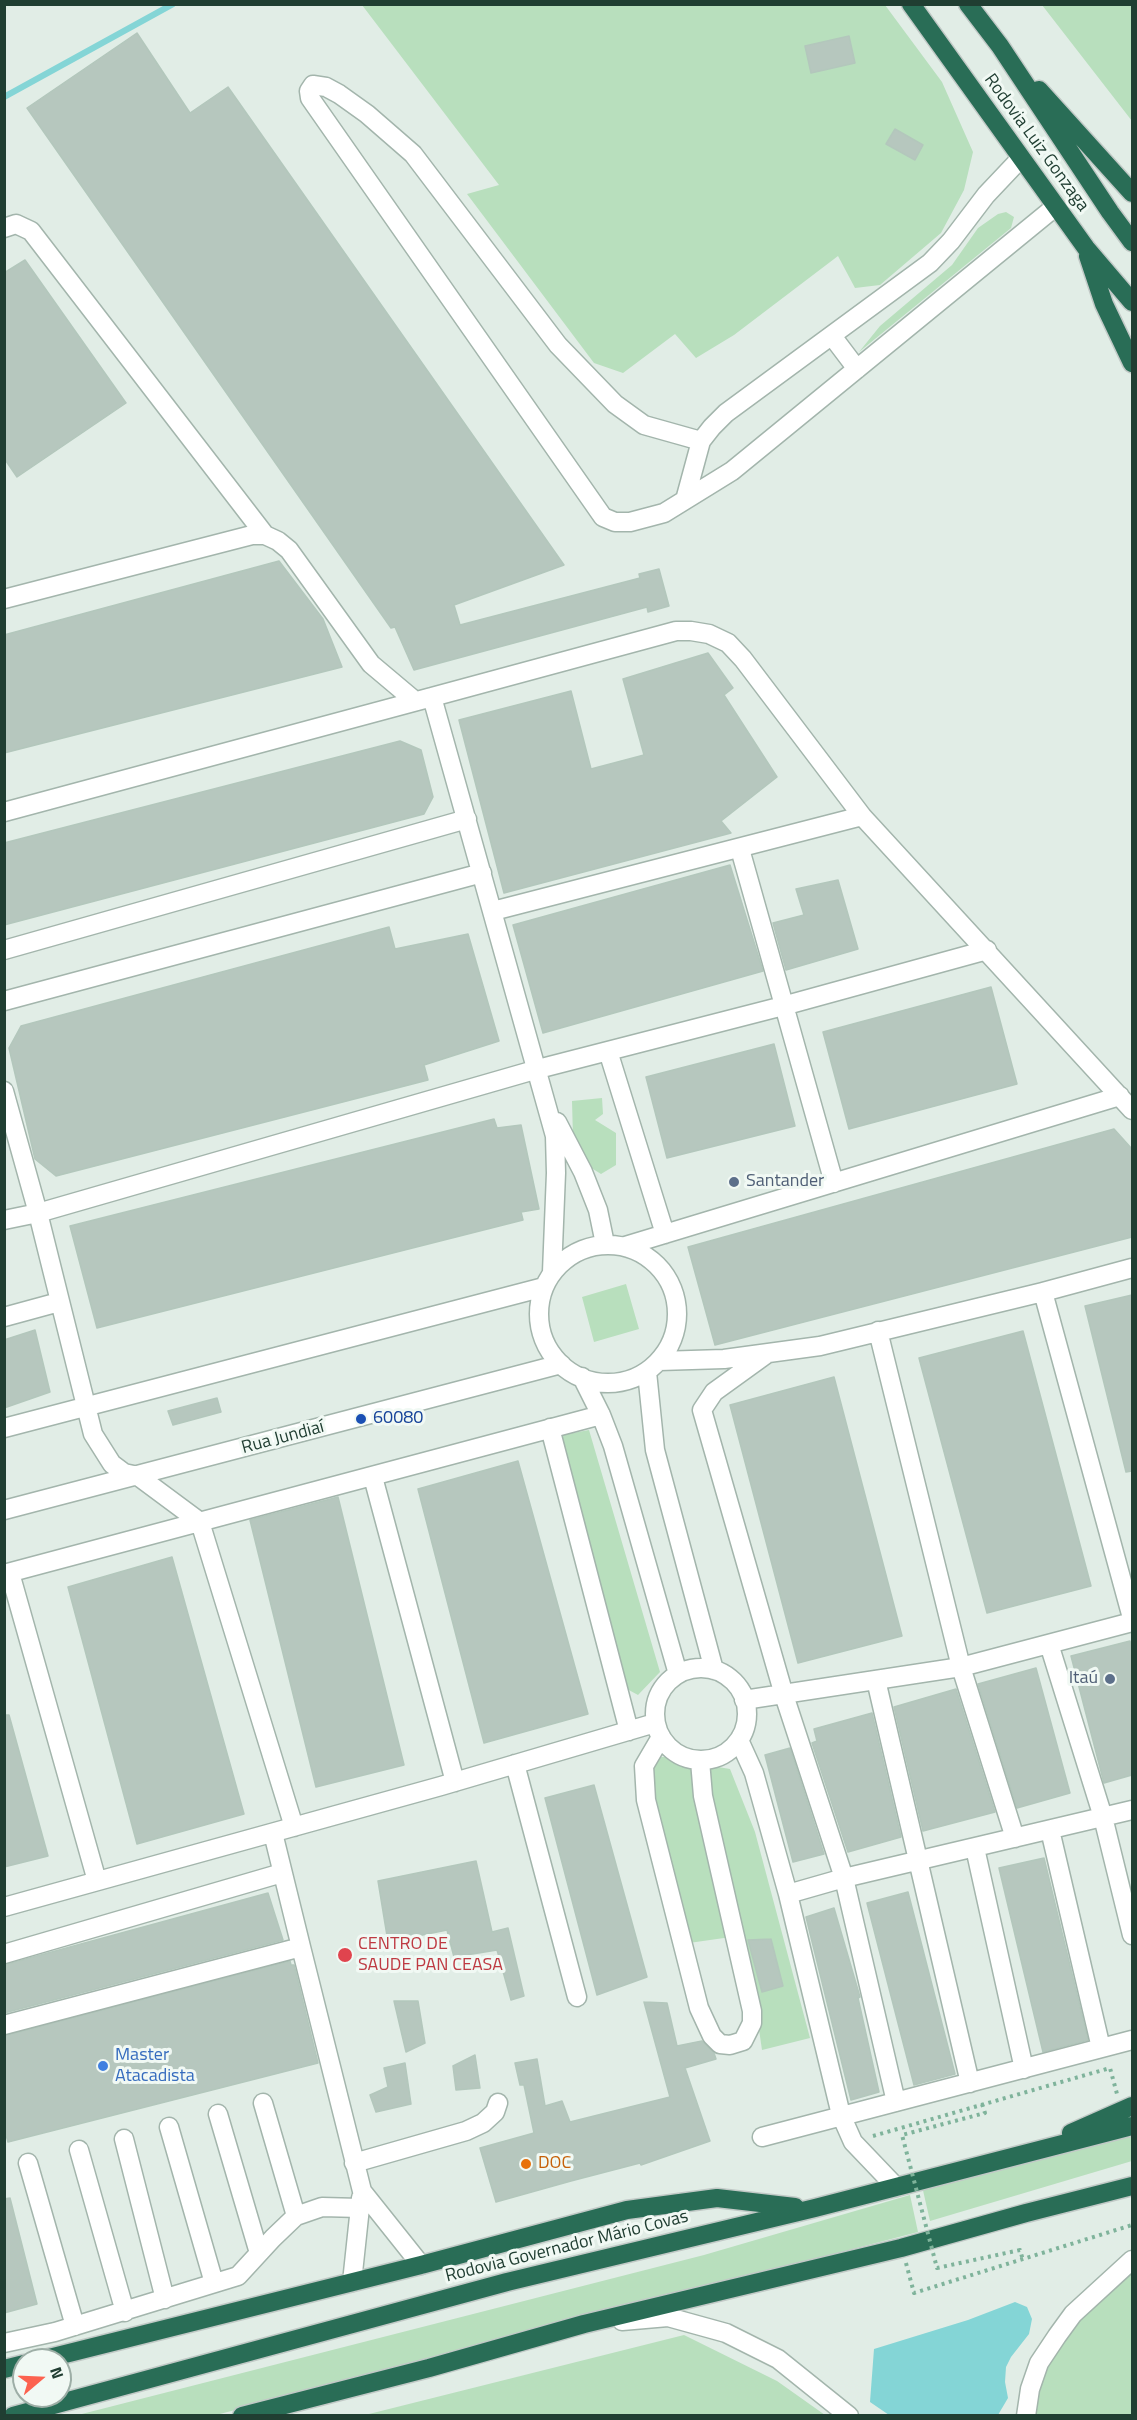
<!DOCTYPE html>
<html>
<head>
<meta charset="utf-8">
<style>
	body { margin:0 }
	#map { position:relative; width:1137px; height:2420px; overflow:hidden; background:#e1ede6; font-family:"Titillium Web",sans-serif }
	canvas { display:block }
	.frame { position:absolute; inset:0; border:6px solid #203e32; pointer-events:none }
	.north { position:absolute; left:12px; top:2348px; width:60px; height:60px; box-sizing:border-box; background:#f1f9f4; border:2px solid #9daea6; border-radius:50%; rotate:71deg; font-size:16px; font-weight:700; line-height:24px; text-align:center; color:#203e32 }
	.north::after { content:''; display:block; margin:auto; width:21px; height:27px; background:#fc624f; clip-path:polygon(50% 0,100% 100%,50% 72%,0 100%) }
</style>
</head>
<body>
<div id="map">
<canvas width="1137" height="2420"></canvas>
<div class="frame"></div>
<div class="north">N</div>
</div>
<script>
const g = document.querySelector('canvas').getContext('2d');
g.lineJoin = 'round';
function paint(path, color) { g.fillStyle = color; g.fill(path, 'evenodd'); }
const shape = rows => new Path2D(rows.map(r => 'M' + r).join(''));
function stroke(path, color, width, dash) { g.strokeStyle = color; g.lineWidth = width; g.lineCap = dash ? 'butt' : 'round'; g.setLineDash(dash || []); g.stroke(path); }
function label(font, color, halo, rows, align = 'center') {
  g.font = font + ' "Titillium Web",sans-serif'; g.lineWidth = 6; g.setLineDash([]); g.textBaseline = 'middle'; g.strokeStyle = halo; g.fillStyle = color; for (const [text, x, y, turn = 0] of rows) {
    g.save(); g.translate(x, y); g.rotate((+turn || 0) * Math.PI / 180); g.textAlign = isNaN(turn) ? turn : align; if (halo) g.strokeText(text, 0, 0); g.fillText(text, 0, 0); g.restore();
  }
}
paint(shape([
	[362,5,885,5,942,82,973,152,964,190,941,233,880,285,855,288,838,256,734,335,696,358,675,334,623,373,594,363,467,194,499,185],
	[1042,5,1132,5,1132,121],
	[1006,212,1014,217,1011,228,859,352,880,326,952,265,978,228,998,214],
	[602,1098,603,1114,595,1120,616,1133,616,1165,601,1174,585,1164,573,1138,572,1101],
	[626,1284,639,1329,594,1342,582,1297],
	[589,1430,660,1672,638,1695,616,1683,556,1436],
	[656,1757,676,1757,696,1772,731,1937,682,1944,643,1779],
	[700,1764,730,1769,755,1832,810,2038,762,2050,755,2002],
	[1132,2128,1132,2161,930,2221,922,2186],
	[910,2195,918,2232,216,2415,74,2416,704,2255],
	[1132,2264,1132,2415,1030,2416,1032,2390,1077,2315],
	[684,2335,777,2381,825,2415,365,2415]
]), '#b8dfbd');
paint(shape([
	[1015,2302,1027,2307,1032,2319,1029,2334,1011,2357,1006,2367,1005,2382,1008,2398,998,2415,889,2415,870,2402,874,2349,968,2320]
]), '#84d5d6');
stroke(shape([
	[4,97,173,4]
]), '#84d5d6', 6);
const building = shape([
	[137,33,190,113,228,87,564,565,454,605,460,625,640,578,639,574,659,569,669,606,648,612,647,607,414,670,395,627,391,628,27,108,137,33],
	[849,36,855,63,811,73,805,46,849,36],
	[895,129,923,145,915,160,886,144,895,129],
	[25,260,126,403,17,477,4,458,4,273,25,260],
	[279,561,323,619,342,667,4,753,4,635,279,561],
	[708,653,733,688,724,695,777,777,721,821,731,833,504,893,459,720,571,691,591,769,644,755,623,679,708,653],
	[400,741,421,750,433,797,424,814,4,925,4,843,400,741],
	[730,865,763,971,543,1033,513,925,730,865],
	[838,880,858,949,786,970,773,923,804,915,796,889,838,880],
	[389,927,395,949,468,934,499,1041,424,1065,428,1080,56,1176,35,1159,9,1048,21,1026,389,927],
	[991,987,1017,1084,849,1129,823,1032,991,987],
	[774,1044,795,1126,667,1158,646,1077,774,1044],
	[494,1119,497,1128,521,1125,539,1209,521,1212,523,1220,97,1328,70,1226,494,1119],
	[1114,1129,1132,1149,1132,1237,715,1345,688,1247,1114,1129],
	[1132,1295,1132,1471,1126,1472,1085,1306,1132,1295],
	[35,1330,50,1392,4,1408,4,1340,35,1330],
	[1023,1331,1091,1586,987,1613,919,1358,1023,1331],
	[834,1377,902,1636,798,1663,730,1405,834,1377],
	[217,1398,221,1412,173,1425,168,1411,217,1398],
	[518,1461,588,1714,484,1743,418,1489,518,1461],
	[338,1497,404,1765,316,1787,250,1520,338,1497],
	[172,1557,244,1814,137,1844,68,1587,172,1557],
	[1130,1641,1132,1652,1132,1775,1104,1783,1071,1656,1130,1641],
	[1036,1668,1070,1793,1017,1808,978,1684,1036,1668],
	[956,1689,995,1812,923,1831,894,1707,956,1689],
	[872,1713,901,1837,848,1852,812,1743,817,1741,814,1729,872,1713],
	[4,1715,9,1715,48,1856,4,1867,4,1715],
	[790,1748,824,1854,793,1862,765,1755,790,1748],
	[594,1785,647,1977,597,1995,545,1798,594,1785],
	[1044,1858,1088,2040,1043,2052,999,1868,1044,1858],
	[476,1861,492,1932,508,1928,524,1996,511,2000,497,1950,454,1957,447,1930,388,1942,378,1881,476,1861],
	[908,1892,955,2074,914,2085,867,1903,908,1892],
	[268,1893,283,1940,4,2013,4,1965,268,1893],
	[834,1908,860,1997,858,1998,879,2092,851,2100,806,1917,834,1908],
	[771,1939,783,1986,762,1992,748,1940,771,1939],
	[290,1961,291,1965,294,1965,318,2063,8,2142,4,2128,4,2036,290,1961],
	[394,2001,418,2001,425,2043,406,2052,394,2001],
	[644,2002,667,2003,677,2046,702,2041,714,2053,716,2059,685,2068,710,2141,641,2165,640,2163,571,2181,496,2202,480,2148,534,2133,524,2085,520,2085,515,2063,537,2059,545,2106,562,2101,570,2122,670,2097,644,2002],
	[475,2055,480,2088,456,2090,453,2066,475,2055],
	[405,2063,411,2104,376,2112,370,2095,388,2087,384,2068,405,2063],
	[10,2198,37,2304,4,2313,4,2199,10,2198]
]);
paint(building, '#b6c7be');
stroke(building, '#b3c7bc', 1.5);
const minor = shape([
	[4,228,16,224,31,231,265,535],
	[832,336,857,369],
	[701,441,644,425,615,404,558,345,413,154,367,114,339,94,326,87,313,85,309,91,310,98,603,517,615,522,630,522,664,513,732,471,1055,207],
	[685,500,701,441,712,427,726,413,930,263,951,241,986,195,1021,158],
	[4,599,252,535,265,535,278,541,289,550,371,664,415,701],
	[432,697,676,631,691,631,709,634,728,643,743,659,862,816,1132,1110],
	[4,812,432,697,555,1136,556,1173,552,1272],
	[740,849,834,1183],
	[493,911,862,816],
	[4,950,467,819],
	[4,1001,482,873],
	[608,1051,665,1234],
	[4,1091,38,1213,93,1434,112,1464,124,1473,138,1476,200,1522,294,1827],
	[557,1122,583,1172,598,1210,605,1244],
	[4,1220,38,1213,538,1069,783,1006,987,950],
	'539 1314a69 69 0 1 1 138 0a69 69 0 1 1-138 0Z',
	[625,1246,1120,1096],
	[1043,1292,1132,1618],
	[4,1317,59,1302],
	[878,1331,961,1667,1015,1838],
	[768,1353,714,1392,702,1410,784,1695,844,1878,896,2102],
	[659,1361,724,1359,820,1346,1043,1292,1132,1268],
	[647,1372,655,1450,714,1670],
	[582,1377,601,1415,613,1446,678,1674],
	[4,1428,544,1287],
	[550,1428,629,1731],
	[373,1477,455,1782],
	[4,1510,561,1364],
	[10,1573,97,1881],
	[4,1574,601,1415],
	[1049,1644,1103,1817,1132,1935],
	'655 1714a46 46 0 1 1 92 0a46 46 0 1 1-92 0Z',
	[876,1680,970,2083],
	[744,1700,961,1667,1132,1622],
	[661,1737,644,1766,646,1800,699,2008,712,2036,720,2044,730,2045,743,2041,752,2023,752,2011,703,1796,700,1761],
	[739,1740,754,1773,788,1894,844,1878,1132,1810],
	[515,1764,577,1997],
	[1050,1830,1101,2048],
	[975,1848,1024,2069],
	[788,1894,841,2115,853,2142,896,2187],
	[4,1907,441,1786,655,1723],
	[301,1947,362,2191,421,2265],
	[4,1954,282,1873],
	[4,2025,301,1947,273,1833],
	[263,2103,296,2216],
	[218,2114,259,2253],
	[169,2127,214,2283],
	[762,2137,1132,2040],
	[124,2139,165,2299],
	[79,2150,125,2312],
	[28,2163,75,2326],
	[354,2163,466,2131,483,2123,495,2112,498,2103],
	[352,2282,361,2198],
	[622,2321,668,2317,726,2333,778,2359,849,2416],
	[4,2343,55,2332,238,2276,273,2238,296,2216,322,2207,360,2208],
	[1026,2416,1030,2389,1039,2363,1057,2336,1073,2314,1132,2260]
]);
const highway = shape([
	[911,4,1086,248,1132,302],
	[968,4,1000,46,1110,212,1132,242],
	[1039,90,1132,193],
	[1088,256,1104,304,1132,363],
	[1071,2133,1132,2106],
	[41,2360,421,2265,627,2210,717,2198,795,2207],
	[4,2369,24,2364],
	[13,2416,507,2282,815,2208,1132,2126],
	[242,2416,429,2368,584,2324,901,2248,1026,2213,1132,2186]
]);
stroke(minor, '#a3b5ac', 21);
stroke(highway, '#c1c9c6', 21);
stroke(shape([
	[873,2136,1110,2068,1117,2094],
	[906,2263,914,2293,1132,2225]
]), '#7fb39b', 4, [3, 4.5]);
stroke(minor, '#fff', 18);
stroke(highway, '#296d56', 18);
stroke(shape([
	[982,2104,985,2113,902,2135,937,2268,1020,2250,1023,2260]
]), '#7fb39b', 4, [3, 4.5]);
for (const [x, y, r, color] of [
	[734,1182,6,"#5c6f8a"],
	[361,1419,6,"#1a4fb4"],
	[1110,1679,6,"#5c6f8a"],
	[345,1955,8,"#e0444e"],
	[103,2066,6,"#3f7fe0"],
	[526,2164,6,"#e8710a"]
]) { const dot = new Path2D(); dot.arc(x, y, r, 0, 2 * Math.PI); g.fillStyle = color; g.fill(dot); stroke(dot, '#f1f9f4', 2); }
label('18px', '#203e32', '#f1f9f4', [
	["Rodovia Luiz Gonzaga",1036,143,54],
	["Rua Jundiaí",283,1438,-15],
	["Rodovia Governador Mário Covas",567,2247,-14]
]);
label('18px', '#4e5e75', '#f1f9f4', [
	["Santander",746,1182],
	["Itaú",1098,1679,"right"]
], 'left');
label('18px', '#164399', '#f1f9f4', [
	["60080",373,1419]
], 'left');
label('18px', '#be3a42', '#f1f9f4', [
	["CENTRO DE",358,1945],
	["SAUDE PAN CEASA",358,1966]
], 'left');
label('18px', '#366cbe', '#f1f9f4', [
	["Master",115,2056],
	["Atacadista",115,2077]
], 'left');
label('18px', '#c56008', '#f1f9f4', [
	["DOC",538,2164]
], 'left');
</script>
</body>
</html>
